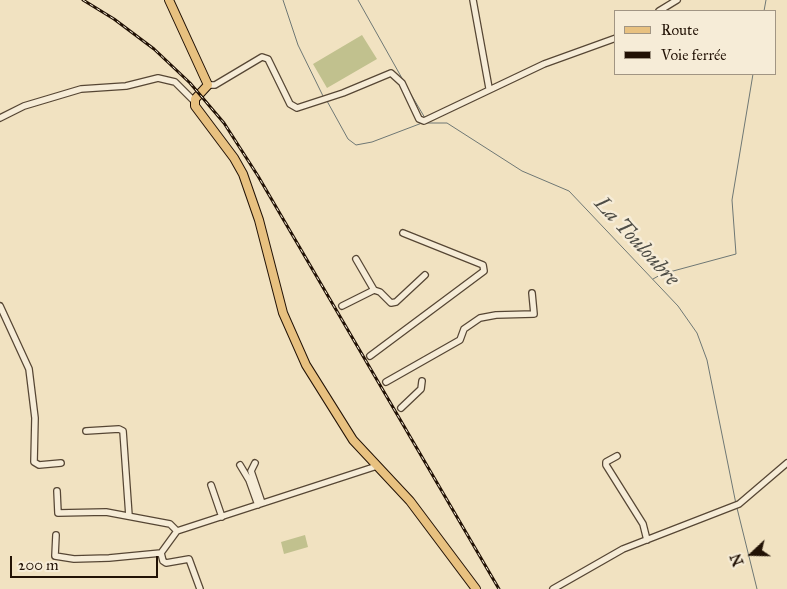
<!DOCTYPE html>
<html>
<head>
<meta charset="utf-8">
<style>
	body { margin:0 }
	#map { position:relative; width:787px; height:589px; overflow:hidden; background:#f1e2c1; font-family:"IM FELL Great Primer",serif }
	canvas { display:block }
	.legend { position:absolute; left:614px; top:10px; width:162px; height:65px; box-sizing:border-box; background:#f6ecd7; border:1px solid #a19583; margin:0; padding:6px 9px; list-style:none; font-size:15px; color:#221205 }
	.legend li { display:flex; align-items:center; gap:10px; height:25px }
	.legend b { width:25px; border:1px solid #a19583 }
	.north { position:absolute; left:727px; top:529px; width:50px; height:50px; -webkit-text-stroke:4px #f6ecd7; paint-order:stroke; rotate:249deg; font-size:14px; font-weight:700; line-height:20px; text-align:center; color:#221205 }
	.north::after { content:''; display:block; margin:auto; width:18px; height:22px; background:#221205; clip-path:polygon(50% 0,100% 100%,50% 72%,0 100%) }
	.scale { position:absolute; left:10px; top:556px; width:148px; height:22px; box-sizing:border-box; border:2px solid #221205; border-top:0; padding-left:6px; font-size:15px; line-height:18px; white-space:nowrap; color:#221205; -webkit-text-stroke:4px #f6ecd7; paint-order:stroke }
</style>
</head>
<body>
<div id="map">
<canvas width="787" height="589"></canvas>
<ul class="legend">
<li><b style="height:6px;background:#e8c180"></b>Route</li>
<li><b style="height:6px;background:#221205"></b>Voie ferrée</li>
</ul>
<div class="north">N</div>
<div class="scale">200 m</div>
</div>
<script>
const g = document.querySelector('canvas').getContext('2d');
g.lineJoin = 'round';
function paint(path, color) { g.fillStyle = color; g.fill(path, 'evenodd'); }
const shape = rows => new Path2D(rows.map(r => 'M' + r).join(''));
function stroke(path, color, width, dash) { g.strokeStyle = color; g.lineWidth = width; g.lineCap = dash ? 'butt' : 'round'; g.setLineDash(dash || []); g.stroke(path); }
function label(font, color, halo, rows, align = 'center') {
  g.font = font + ' "IM FELL Great Primer",serif'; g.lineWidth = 5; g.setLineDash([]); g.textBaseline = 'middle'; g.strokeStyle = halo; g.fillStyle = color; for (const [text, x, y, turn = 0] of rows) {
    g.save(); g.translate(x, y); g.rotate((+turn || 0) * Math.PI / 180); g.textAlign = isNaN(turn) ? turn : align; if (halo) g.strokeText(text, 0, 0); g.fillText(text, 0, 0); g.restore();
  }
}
paint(shape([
	[362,35,377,59,327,88,313,64],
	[305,535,308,547,284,554,281,542]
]), '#c1c18e');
stroke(shape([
	[283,0,298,45,323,96],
	[358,0,403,80],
	[764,11,766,0],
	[406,86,425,118],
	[327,101,348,139,356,145,372,142,422,123],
	[426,123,447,123,522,171,569,191,678,306,697,333,707,360,736,504],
	[653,279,662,274,736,254,732,200,753,74],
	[737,508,757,589]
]), '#6e7774', 1);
const minor = shape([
	[473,0,489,88],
	[659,11,677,0],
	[208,85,215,85,262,57,268,59,290,104,297,108,343,93,391,73,402,83,419,119,424,121,544,64,616,38],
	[0,118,24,106,81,89,126,86,158,78,175,82,194,101],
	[374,290,380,292,391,303,396,302,425,275],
	[0,306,29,369,35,418,34,462,39,465,61,463],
	[342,306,374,290,356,259],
	[370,356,484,271,483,265,403,233],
	[386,382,460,340,464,329,480,318,496,315,534,314,532,293],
	[401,408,421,389,422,381],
	[86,431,119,429,123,431,129,516],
	[617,456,606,462,606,465,643,524,647,540],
	[255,463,251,471,262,503],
	[240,465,249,480,258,505],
	[211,485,222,517],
	[57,491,58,513,106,512,170,524,177,531,377,466],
	[56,535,55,556,74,559,109,558,161,553,177,531],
	[161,553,163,561,166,563,189,559,200,589],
	[553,589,623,549,739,504,787,463]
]);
const major = shape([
	[169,0,208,85,195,99,195,106,234,158,243,174,259,220,283,313,306,365,353,440,410,501,476,589]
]);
stroke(minor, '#564634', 8);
stroke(major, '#221205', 10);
stroke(minor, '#f6ecd7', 5.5);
stroke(major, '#e8c180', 8);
const rail = shape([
	[83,0,114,19,154,49,190,83,224,123,258,176,499,589]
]);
stroke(rail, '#221205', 3);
stroke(rail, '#f6ecd7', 1, [4]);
label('italic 21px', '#4e4d46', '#f6ecd7', [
	["La Touloubre",636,242,47]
]);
</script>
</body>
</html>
